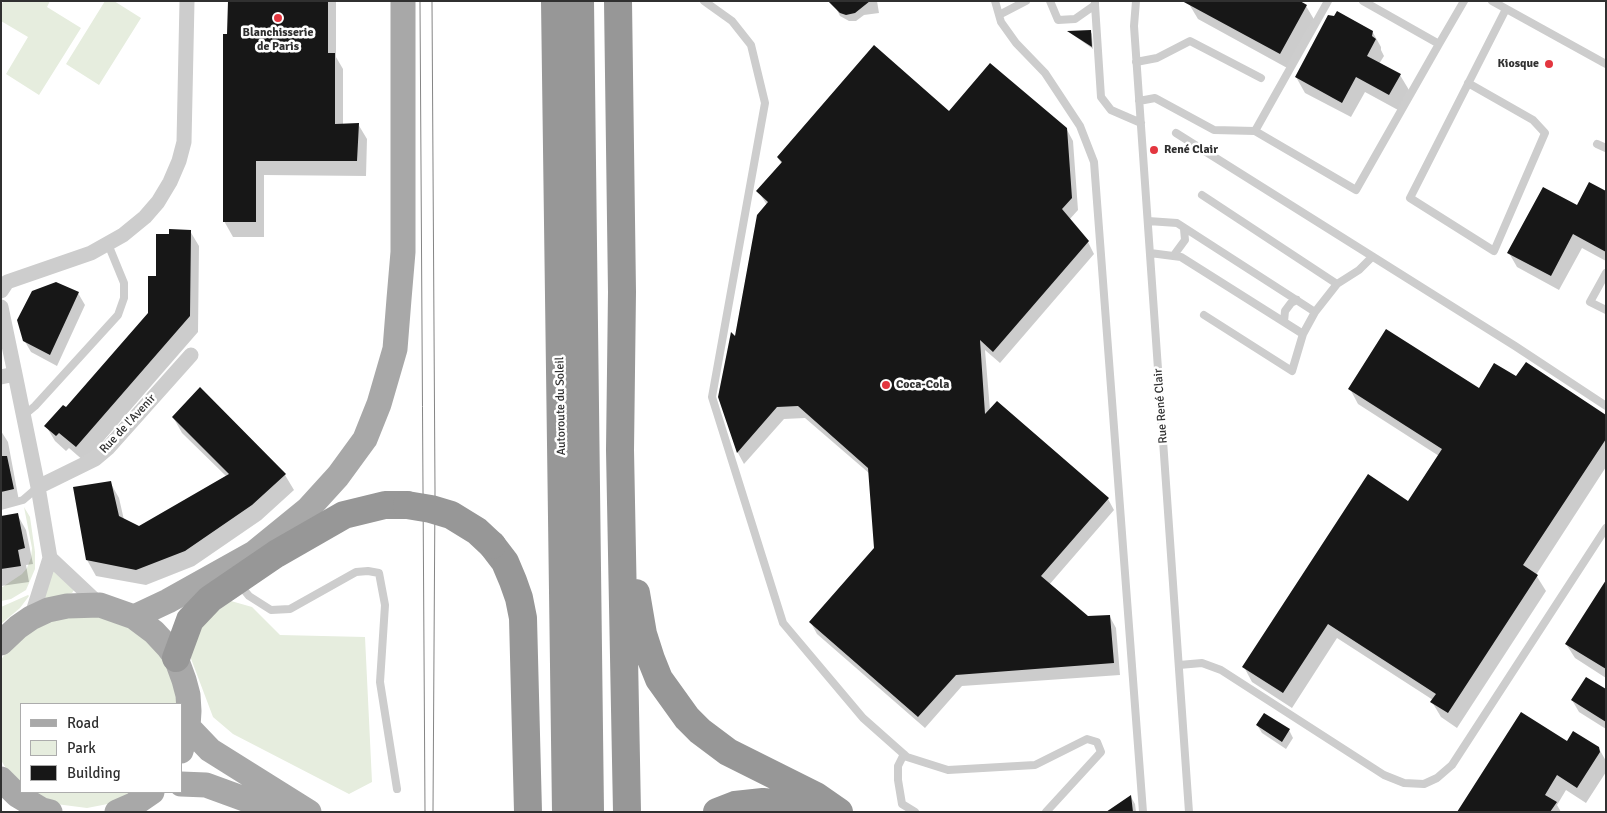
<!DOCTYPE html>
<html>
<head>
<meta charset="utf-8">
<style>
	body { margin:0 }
	#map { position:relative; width:1607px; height:813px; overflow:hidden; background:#fff; font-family:Signika,sans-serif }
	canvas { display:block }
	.frame { position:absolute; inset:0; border:2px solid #303030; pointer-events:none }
	.legend { position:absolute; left:20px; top:703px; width:162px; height:90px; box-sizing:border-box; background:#fff; border:1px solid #acacac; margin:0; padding:6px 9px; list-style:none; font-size:15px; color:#303030 }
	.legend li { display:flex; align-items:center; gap:10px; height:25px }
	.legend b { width:25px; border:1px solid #acacac }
</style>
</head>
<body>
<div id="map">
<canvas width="1607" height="813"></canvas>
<div class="frame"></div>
<ul class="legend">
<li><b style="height:6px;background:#a8a8a8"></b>Road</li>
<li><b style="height:14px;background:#e6edde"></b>Park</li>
<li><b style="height:14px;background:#171717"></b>Building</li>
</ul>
</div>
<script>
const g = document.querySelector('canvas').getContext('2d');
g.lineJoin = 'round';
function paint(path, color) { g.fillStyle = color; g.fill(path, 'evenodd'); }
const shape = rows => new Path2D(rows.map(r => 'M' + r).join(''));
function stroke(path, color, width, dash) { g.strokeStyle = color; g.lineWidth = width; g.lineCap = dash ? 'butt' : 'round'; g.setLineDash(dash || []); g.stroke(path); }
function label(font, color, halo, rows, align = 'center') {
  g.font = font + ' Signika,sans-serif'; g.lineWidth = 5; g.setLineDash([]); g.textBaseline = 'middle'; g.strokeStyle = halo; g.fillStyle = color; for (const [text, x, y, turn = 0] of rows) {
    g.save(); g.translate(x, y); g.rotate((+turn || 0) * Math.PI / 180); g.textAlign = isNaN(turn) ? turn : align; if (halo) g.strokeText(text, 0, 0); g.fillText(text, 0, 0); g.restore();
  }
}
paint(shape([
	[4,1,50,1,47,7,81,28,39,95,6,74,28,37,1,21,1,5],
	[105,1,114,1,141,18,99,85,66,64],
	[24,507,30,517,35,552,35,569,26,590,11,599,1,601,1,588,22,574,27,568,31,558,32,548],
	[52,570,74,590,72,593,46,599,43,598],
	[28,595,29,596,20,608,1,624,1,607],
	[231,601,252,607,280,635,365,637,372,782,349,794,233,734,213,717,190,656,201,623],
	[71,613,104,614,135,627,160,649,181,704,21,704,21,783,5,767,1,760,1,660,12,643,39,623],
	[31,792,137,792,118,802,87,808,56,804]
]), '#e6edde');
paint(shape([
	[229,1,336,1,336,57,343,69,343,125,358,124,367,139,366,176,264,175,264,237,233,237,224,221],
	[835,1,877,1,879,13,864,15,856,21,849,21,840,16,836,8],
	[1189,4,1306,6,1315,21,1289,69,1198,19],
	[1090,31,1092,34,1093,49,1069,32],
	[1372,31,1381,47,1381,50,1384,56,1379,64,1400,75,1409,90,1398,110,1365,92,1351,117,1305,93,1296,77],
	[949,113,1066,128,1073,141,1078,210,1069,220,1088,242,1094,254,1000,363,985,350,990,410,1108,499,1114,510,1049,585,1087,618,1110,617,1116,628,1120,675,962,686,925,728,817,634,811,623,875,548,870,474,805,418,784,419,744,464,738,453,719,397,736,338,767,205,758,191,782,164,778,158],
	[1606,192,1606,261,1582,248,1559,290,1517,267,1509,253,1577,207],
	[190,231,199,246,198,332,85,462,69,448,66,451,55,441,46,426,66,409,149,314,157,277,170,235],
	[78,293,85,305,57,366,31,352,24,340],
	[1516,378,1606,416,1606,467,1536,575,1546,591,1457,728,1441,717,1432,702,1433,700,1337,638,1292,708,1252,682,1244,667,1409,503,1439,456,1358,404,1350,389,1479,389],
	[200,388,285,475,294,490,261,520,194,566,146,585,96,576,87,560,110,482,119,498,124,520,139,528,226,476,182,433,173,417],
	[1,431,8,442,19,501,1,505],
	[17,514,26,530,33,564,26,565,29,582,1,586,1,517],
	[1606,582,1606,678,1575,658,1566,644],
	[1606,691,1606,729,1579,712,1572,700],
	[1257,725,1289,730,1293,738,1286,749,1262,733],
	[1568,742,1598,747,1606,761,1606,772,1586,803,1566,790,1557,805,1561,812,1459,812],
	[1131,797,1135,804,1136,812,1108,812]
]), '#0003');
paint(shape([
	[228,1,328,1,328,53,335,53,335,124,359,123,357,161,256,161,256,222,223,222,223,34,227,34],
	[828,1,870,1,855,13,846,15,840,13],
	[1182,1,1300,1,1307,5,1280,54],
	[1337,11,1373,31,1372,36,1376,39,1367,56,1401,74,1389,95,1356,77,1342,103,1295,77,1328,15,1334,16],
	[1091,30,1092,47,1067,31],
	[874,45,949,111,990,63,1067,128,1072,198,1062,209,1089,241,993,352,980,340,985,414,997,401,1109,498,1041,576,1088,616,1110,615,1114,663,956,675,918,717,809,622,874,548,868,468,798,406,777,407,737,453,718,397,731,332,735,336,757,215,768,202,756,191,782,162,777,157],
	[1589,182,1606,191,1606,252,1573,234,1551,276,1507,253,1543,187,1577,205],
	[169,229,191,230,190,316,76,447,59,433,56,436,44,426,63,405,66,407,148,313,148,276,156,276,156,234,169,234],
	[56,282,79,292,50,355,23,341,17,320,32,291],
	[1386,329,1479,388,1494,363,1516,376,1526,362,1606,415,1606,439,1523,565,1538,575,1448,713,1430,702,1436,694,1328,624,1283,693,1242,667,1368,474,1408,501,1442,449,1348,389],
	[200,387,286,474,252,505,185,551,136,570,86,560,73,487,111,481,119,516,139,526,229,474,172,417],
	[1,456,7,456,14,489,1,492],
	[18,513,25,548,18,550,21,566,1,569,1,516],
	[1606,580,1606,669,1565,644],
	[1586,677,1606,689,1606,722,1571,700],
	[1521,712,1567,741,1573,731,1599,747,1600,752,1577,788,1557,775,1545,795,1557,802,1550,812,1457,812],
	[1264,713,1290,729,1282,742,1256,725],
	[1131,795,1133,812,1106,812]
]), '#171717');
stroke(shape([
	[704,1,732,21,751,45,765,103,712,397,783,623,863,718,907,757,948,770,1035,765,1087,739,1097,742,1101,752,1046,812],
	[995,1,1001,22,1016,43,1045,73,1080,126,1094,162,1143,812],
	[1050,1,1058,20,1075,19,1095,5,1095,1],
	[1136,1,1134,26,1189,812],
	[1492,1,1606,64],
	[1095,5,1101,97,1111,110,1141,123],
	[999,15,1026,1],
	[1439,44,1464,1],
	[1136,62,1157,58,1190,41,1261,78],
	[1468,83,1533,120,1545,133,1494,251,1410,198,1506,9],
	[1139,101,1155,98,1214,130,1255,131,1356,190,1439,44,1363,1],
	[1255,131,1328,1],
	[1176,133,1515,346,1606,406],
	[1597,144,1606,148],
	[1202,195,1337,284],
	[1148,221,1177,223,1315,312],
	[1150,253,1181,257,1303,334],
	[1174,255,1185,240,1184,229],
	[1606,273,1590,302,1606,310],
	[1204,315,1292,371,1303,334,1315,312,1337,284,1359,270,1372,257],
	[1284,322,1285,311,1291,303,1297,300],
	[23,416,35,406,118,315,124,298,124,283,108,244],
	[1,506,23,500,38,487],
	[240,585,249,596,271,610,290,609,356,572,368,571,379,573,385,605,380,682,397,789],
	[1179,665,1202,663,1221,670,1384,775,1404,783,1424,784,1437,778,1452,765,1606,528],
	[904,754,898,766,898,780,902,804,915,812]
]), '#cdcdcd', 8);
stroke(shape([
	[1,291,7,282,91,253,123,235,145,217,158,202,170,182,179,161,184,142,187,1],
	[1,307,15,374,1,377],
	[15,374,38,487],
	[50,558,100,605],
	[31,618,50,558,38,487,95,459,108,448,191,355]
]), '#cdcdcd', 15);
stroke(shape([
	[134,617,168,601,254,553,308,509,338,476,365,439,379,404,395,349,399,299,403,252,403,1],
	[1,643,18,627,31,618,48,610,67,606,100,605,134,617,154,632,168,647,176,658,184,680,188,695,189,711,188,727,181,751],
	[188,727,210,750,309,812],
	[1,779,17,795,42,810,50,812],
	[181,784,206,785,280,812],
	[117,812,133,805,152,792]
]), '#a8a8a8', 25);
stroke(shape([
	[555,1,566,812],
	[580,1,590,812],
	[618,1,622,292,620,450,627,812],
	[492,545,505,562,513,581,519,598,523,618,528,812],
	[636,593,643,634,651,659,659,679,687,718,700,731,728,752,816,796,839,812],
	[176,658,190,620,210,599,276,554,344,515,385,505,407,505],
	[717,812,735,805,763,802,793,805,811,812]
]), '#979797', 28);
stroke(shape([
	[420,1,425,812],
	[432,1,435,490,433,812]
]), '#858585', 1);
stroke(shape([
	[407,505,431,509,451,515,477,531,492,545]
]), '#979797', 28);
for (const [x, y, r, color] of [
	[278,18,5,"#e3363f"],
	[1549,64,5,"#e3363f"],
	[1154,150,5,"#e3363f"],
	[886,385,5,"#e3363f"]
]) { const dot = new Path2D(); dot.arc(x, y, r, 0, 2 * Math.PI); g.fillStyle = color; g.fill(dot); stroke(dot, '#fff', 2); }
label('bold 12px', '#303030', '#fff', [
	["Blanchisserie",278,33,"center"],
	["de Paris",278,47,"center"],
	["Kiosque",1539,64,"right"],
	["René Clair",1164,150],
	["Coca-Cola",896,385]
], 'left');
label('12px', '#303030', '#fff', [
	["Autoroute du Soleil",561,406,-91],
	["Rue René Clair",1161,406,-94],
	["Rue de l'Avenir",128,424,-47]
]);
</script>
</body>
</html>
